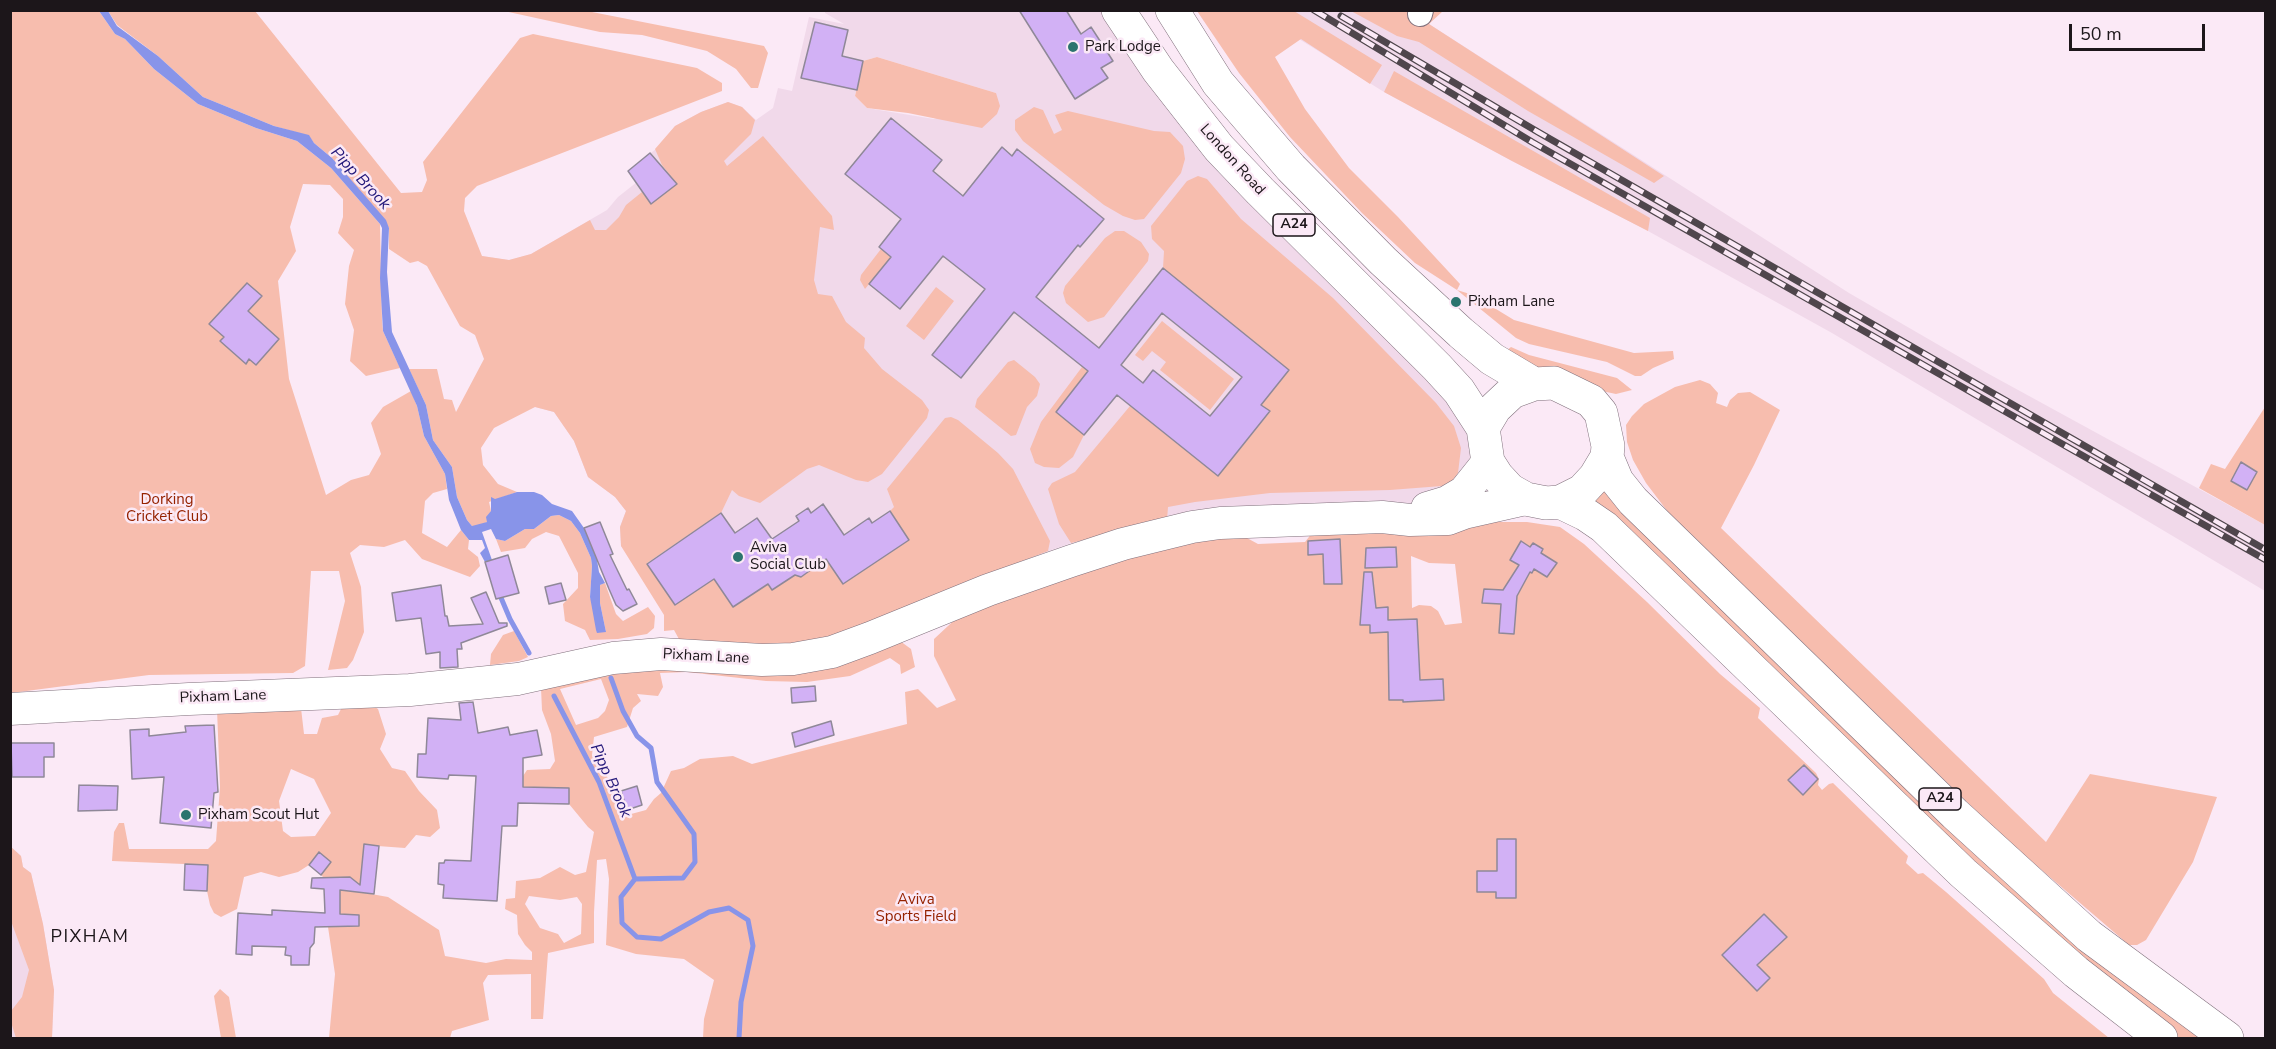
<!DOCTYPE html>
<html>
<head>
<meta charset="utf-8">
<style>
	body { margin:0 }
	#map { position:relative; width:2276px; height:1049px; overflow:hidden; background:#fbe9f6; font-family:"Nunito Sans",sans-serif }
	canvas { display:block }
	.frame { position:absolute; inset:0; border:12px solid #1c161a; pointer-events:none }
	.scale { position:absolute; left:2069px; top:24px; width:136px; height:27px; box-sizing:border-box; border:3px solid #1c161a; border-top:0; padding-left:8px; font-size:18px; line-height:21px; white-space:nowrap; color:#1c161a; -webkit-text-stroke:4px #fbe9f6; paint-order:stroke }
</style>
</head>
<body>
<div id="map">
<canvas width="2276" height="1049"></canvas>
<div class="frame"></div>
<div class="scale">50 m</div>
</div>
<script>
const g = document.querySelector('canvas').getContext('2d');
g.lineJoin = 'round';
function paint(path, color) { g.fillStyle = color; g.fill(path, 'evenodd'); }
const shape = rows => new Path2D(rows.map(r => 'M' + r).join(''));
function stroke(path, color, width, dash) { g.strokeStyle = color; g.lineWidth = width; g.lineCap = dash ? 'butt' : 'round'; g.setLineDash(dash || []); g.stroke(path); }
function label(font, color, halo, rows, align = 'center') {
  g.font = font + ' "Nunito Sans",sans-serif'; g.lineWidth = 5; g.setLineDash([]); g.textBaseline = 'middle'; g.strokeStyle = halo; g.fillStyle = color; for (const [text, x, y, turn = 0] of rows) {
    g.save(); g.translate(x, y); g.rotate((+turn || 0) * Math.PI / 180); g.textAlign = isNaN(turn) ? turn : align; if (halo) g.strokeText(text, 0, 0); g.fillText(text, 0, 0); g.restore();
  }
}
paint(shape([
	[825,11,1104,11,1454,402,1472,444,1472,468,1413,507,1131,527,1071,543,1012,564,868,626,675,605,621,546,620,527,626,511,615,497,588,477,574,441,554,412,535,407,482,256,509,260,531,254,607,210,618,197,637,182,628,171,661,145,675,126,701,112,728,102,742,107,756,120,773,108,778,88,792,91,809,17,844,24,825,13],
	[877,57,986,90,996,93,934,119,867,108,855,96,863,61],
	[1254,11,1415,11,1429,24,1849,293,1987,373,2265,525,2265,591,1832,333,1648,231,1512,161,1384,92],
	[10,846,21,856,23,867,31,873,43,924,54,990,52,1038,11,1038]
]), '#f1d9ea');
paint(shape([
	[10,11,99,11,115,34,125,39,154,69,198,104,256,128,297,141,331,168,380,224,382,321,383,331,400,368,366,376,350,361,354,330,345,304,349,266,354,250,338,233,343,217,343,199,330,185,303,184,290,227,296,251,278,281,289,379,326,495,351,480,369,475,381,454,371,423,383,407,411,391,417,406,424,436,445,474,447,489,433,493,425,501,422,533,447,547,461,530,469,540,468,549,478,557,480,566,470,577,422,559,405,540,384,547,360,545,350,553,361,587,364,632,353,660,347,668,328,670,345,601,339,571,311,571,305,666,293,673,149,675,11,693],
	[108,11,255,11,401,193,422,192,427,180,423,162,520,38,533,34,697,68,722,83,722,91,477,186,465,198,464,211,482,256,509,260,531,254,590,220,595,230,606,230,619,217,626,205,642,192,651,204,677,184,662,165,655,149,675,126,701,112,728,102,742,107,755,120,751,134,724,161,727,166,763,136,832,216,834,230,820,227,814,280,818,294,832,296,846,322,865,338,864,348,882,369,922,400,929,410,927,418,882,474,868,482,856,480,819,465,807,469,760,503,739,496,732,490,721,513,647,563,675,605,714,579,733,607,768,584,772,590,795,575,801,577,817,566,818,559,823,555,843,584,909,540,890,511,894,507,887,489,945,418,951,417,958,420,998,453,1013,469,1050,541,1048,551,932,597,868,626,799,646,680,641,674,630,664,631,664,615,621,546,620,527,626,511,615,497,588,477,574,441,554,412,535,407,494,428,481,448,483,465,498,484,517,492,489,502,491,511,487,522,480,526,472,526,467,520,457,497,452,467,433,440,426,405,409,369,437,369,444,399,452,400,456,412,484,359,475,335,460,326,427,266,418,261,410,263,389,249,389,228,332,158,314,143,309,136,274,126,203,97,158,56,117,25],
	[504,11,587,11,764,46,768,53,758,88,751,88,736,69,707,51,642,35,600,32],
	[1197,11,1294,11,1382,65,1370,84,1301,39,1275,57,1305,109,1349,168,1398,217,1460,284,1457,290,1473,295,1514,320,1634,353,1673,351,1674,359,1653,368,1641,376,1635,376,1607,362,1529,344,1516,338,1457,290,1415,263,1362,213,1290,137,1239,73],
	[1351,11,1443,11,1429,24,1664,176,1654,183,1528,111,1419,42,1397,36],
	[877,57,996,93,1000,106,997,114,982,128,908,113,867,108,855,96,863,61],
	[1394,71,1650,218,1648,231,1512,161,1384,92],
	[1034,107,1043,110,1054,134,1062,130,1055,115,1068,111,1154,131,1170,132,1183,146,1185,159,1181,173,1144,219,1135,220,1123,216,1104,205,1023,141,1015,130,1015,120],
	[1198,176,1207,179,1241,219,1333,298,1436,403,1454,426,1461,448,1458,473,1452,481,1442,486,1390,490,1270,493,1195,502,1168,507,1167,520,1071,543,1059,524,1048,489,1052,483,1075,472,1130,406,1218,476,1270,412,1261,405,1289,370,1163,268,1164,251,1152,239,1151,226,1187,181],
	[1115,231,1124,231,1141,242,1149,254,1148,261,1104,317,1088,322,1066,303,1063,293,1065,286,1105,238],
	[881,249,891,257,865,289,860,280,861,275],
	[936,287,954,301,924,340,906,326],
	[1162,321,1234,379,1210,410,1160,370,1166,362,1152,351,1143,361,1135,355],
	[1511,347,1529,355,1617,378,1632,390,1616,394,1597,390,1534,368,1503,353],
	[1014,360,1035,377,1040,384,1037,396,1027,407,1016,435,1011,436,975,407,977,399,1008,362],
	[1082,367,1088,371,1056,412,1084,435,1073,457,1059,468,1044,467,1035,463,1030,449,1041,422],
	[1700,380,1710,384,1718,393,1716,403,1727,407,1730,400,1738,393,1750,392,1780,410,1754,465,1721,528,2046,842,2090,774,2217,797,2193,862,2146,940,2137,945,2129,945,2002,836,1668,512,1646,483,1633,460,1627,442,1626,425,1632,416,1644,404,1675,387],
	[2265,407,2265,525,2199,488,2211,464,2225,469],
	[1604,486,2207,1038,2176,1038,2099,979,1590,503],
	[559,515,571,521,580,533,591,558,592,566,590,597,606,632,600,603,600,585,605,583,616,614,623,621,648,607,655,616,654,628,647,634,618,639,590,640,585,630,565,621,563,604,578,588,578,573,559,536,546,532,532,539,525,548,501,552,496,539,505,541,525,529,534,529,551,516],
	[1485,522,1527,522,1560,527,1584,544,1647,602,1720,674,1760,708,1758,718,1816,773,1819,779,1818,785,1822,790,1829,784,1833,783,1908,856,1906,863,1918,874,1923,873,1946,892,2044,979,2053,993,2109,1038,703,1038,704,1019,714,980,684,959,636,954,606,945,609,879,606,859,597,860,594,912,594,943,548,953,543,1019,531,1019,531,974,488,975,483,983,489,1020,452,1031,450,1038,329,1038,335,974,328,927,340,926,339,878,324,878,321,875,331,862,319,853,309,865,298,872,279,877,261,872,244,877,237,909,221,917,214,913,210,905,207,891,208,865,112,861,114,832,119,823,124,823,129,849,208,849,216,841,220,787,217,709,301,708,304,734,317,734,322,718,338,715,342,707,367,702,378,709,386,734,380,749,392,768,405,771,419,791,437,810,440,828,430,837,416,835,405,848,364,845,360,892,388,897,439,930,445,956,486,963,506,959,532,960,532,952,525,945,518,934,517,915,505,909,506,899,515,898,516,881,540,878,560,867,575,875,586,872,594,832,588,827,569,804,569,788,523,789,523,776,527,770,550,769,555,761,551,734,542,710,541,688,583,673,900,641,911,649,915,667,901,674,900,665,890,658,850,676,807,682,766,681,687,672,660,673,663,687,658,696,637,694,641,701,633,708,627,727,594,737,592,755,610,781,620,817,646,810,654,799,661,793,671,771,684,768,700,759,733,756,752,764,907,724,905,692,918,689,937,708,956,700,934,656,934,639,962,613,1050,575,1204,536,1247,538,1258,544,1305,542,1312,533],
	[1411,556,1429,563,1455,564,1462,623,1445,625,1438,611,1431,606,1419,605,1412,608],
	[601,679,609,700,605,711,598,718,576,725,560,689],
	[291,769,314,779,331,813,315,836,291,837,283,831,279,801],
	[529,896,560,900,577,897,582,904,581,934,564,943,558,934,540,928,525,904],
	[514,631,528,657,519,661,490,665,491,654,503,635],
	[10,846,21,856,23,867,31,873,43,924,54,990,52,1038,16,1038,11,1022,11,1011,22,997,29,970,11,921],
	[220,989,229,997,236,1038,221,1038,214,996]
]), '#f7bdae');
paint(shape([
	[99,11,108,11,117,26,158,56,203,97,274,126,309,135,314,143,332,158,386,220,389,228,387,272,392,332,426,405,433,440,452,467,457,497,467,520,472,526,487,522,486,517,491,511,491,497,495,499,517,492,534,492,542,495,552,504,572,511,584,528,597,560,599,572,605,583,600,585,600,603,606,632,597,633,596,630,590,597,592,566,591,558,580,533,571,521,559,515,551,516,534,529,525,529,505,541,496,539,491,529,482,532,492,560,485,562,480,553,485,548,482,540,469,540,461,530,449,500,445,474,424,436,417,406,383,331,380,278,382,228,380,224,331,168,297,141,256,128,198,104,154,69,125,39,115,34]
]), '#8894e9');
stroke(shape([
	[499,593,510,619,529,653],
	[611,678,623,711,637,736,651,748,657,782,694,834,695,862,683,878,635,879],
	[554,696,599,782,635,879],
	[635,879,621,897,622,923,637,937,661,939,709,912,729,908,748,920,753,946,741,1002,739,1038]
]), '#8894e9', 5);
const building = shape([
	[1019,10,1066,10,1081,34,1091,27,1113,61,1101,68,1108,78,1075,99,1019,10],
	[815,22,848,30,842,56,863,61,857,90,801,78,815,22],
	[891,118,942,160,933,171,963,196,1002,147,1012,156,1017,149,1104,219,1080,247,1078,245,1036,297,1099,348,1163,268,1289,370,1261,405,1270,411,1218,476,1117,395,1084,435,1056,412,1088,371,1014,312,961,378,932,355,985,289,943,256,900,309,869,284,891,257,879,247,901,219,845,174,891,118],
	[1162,313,1242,377,1210,416,1153,370,1143,383,1121,365,1162,313],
	[650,153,677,184,651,204,628,171,650,153],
	[247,283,262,296,248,311,279,339,256,365,249,359,246,364,220,341,224,337,209,324,247,283],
	[2241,462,2257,472,2247,490,2231,481,2241,462],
	[823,504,844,535,869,518,872,523,890,511,909,540,843,584,826,559,801,577,795,575,772,590,768,584,733,607,714,579,675,605,647,564,721,513,735,533,757,518,772,539,799,521,796,516,808,508,811,513,823,504],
	[600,522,613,554,610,555,627,590,629,589,637,604,623,611,616,605,609,589,584,528,600,522],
	[1340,539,1342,584,1324,584,1323,554,1308,555,1308,541,1340,539],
	[1521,541,1530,547,1533,543,1543,549,1541,553,1557,563,1547,577,1534,569,1532,573,1530,572,1517,596,1514,634,1499,633,1501,604,1482,603,1484,589,1503,590,1519,565,1510,560,1521,541],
	[1396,547,1397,567,1365,568,1366,548,1396,547],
	[508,555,519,593,496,599,485,562,508,555],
	[1364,572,1372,572,1376,608,1388,607,1388,620,1417,619,1420,680,1443,679,1444,700,1403,702,1403,700,1389,700,1388,632,1370,633,1370,625,1360,625,1364,572],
	[561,583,566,600,549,604,545,587,561,583],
	[441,585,445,616,447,616,449,626,483,624,471,598,486,592,499,623,507,623,507,626,461,643,462,649,457,649,458,667,440,668,440,652,426,654,421,618,396,621,392,593,441,585],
	[815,686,816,701,792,703,791,688,815,686],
	[473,702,478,733,508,727,510,735,537,730,542,755,523,758,523,787,569,788,569,804,518,803,517,826,502,826,497,901,443,898,444,885,438,884,439,863,444,863,445,860,471,861,476,776,449,775,448,779,417,777,418,754,426,754,428,718,461,720,459,703,473,702],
	[831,721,834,735,795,747,792,733,831,721],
	[214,725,218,792,214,793,211,828,160,823,164,777,132,779,130,730,149,729,149,736,186,732,185,726,214,725],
	[11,743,54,743,54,757,44,757,44,777,12,777,11,743],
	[1804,765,1818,779,1803,795,1788,780,1804,765],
	[79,785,118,786,117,810,78,811,79,785],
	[637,786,642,805,627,810,621,791,637,786],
	[1497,839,1516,839,1516,898,1496,898,1496,892,1477,892,1477,871,1497,871,1497,839],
	[364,844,379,846,374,894,340,890,340,914,359,915,359,926,315,927,314,943,310,948,309,965,291,965,291,956,285,955,286,947,252,946,252,955,236,954,238,913,272,915,272,910,325,913,324,889,311,888,312,878,350,877,360,885,364,844],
	[319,852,331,862,321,875,309,865,319,852],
	[185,864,208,865,207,891,184,890,185,864],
	[1764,914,1787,937,1757,965,1770,978,1757,991,1722,955,1764,914]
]);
paint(building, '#d2b1f5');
stroke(building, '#8f8898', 1.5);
const minor = shape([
	[1420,14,1421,10]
]);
const major = shape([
	[1427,508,1447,502,1464,492,1488,462],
	[10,709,189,699,410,690,518,679,613,658,661,654,762,660,793,659,832,652,870,638,988,590,1071,561,1123,544,1192,527,1220,523,1382,517,1410,520,1448,519,1464,513,1526,499]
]);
const highway = shape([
	[1118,10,1158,70,1219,148,1260,191,1437,367,1459,391,1483,428],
	[1172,10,1218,83,1291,168,1383,261,1461,333,1492,359,1534,384],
	[1554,383,1591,401,1601,413,1608,446,1607,457,1595,477,1582,491,1560,502,1546,503,1526,499,1510,490,1497,476,1488,462,1483,428,1495,408,1512,392,1534,384,1554,383],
	[1607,457,1617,481,1633,501,1955,814,2089,936,2227,1038],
	[1560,502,1585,514,1604,527,1963,873,2076,972,2161,1038]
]);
stroke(minor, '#80707c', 26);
stroke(major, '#80707c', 33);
stroke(highway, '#80707c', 34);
stroke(minor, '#fff', 24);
stroke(major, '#fff', 32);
stroke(highway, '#fff', 33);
const rail = shape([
	[1314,10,1532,142,2266,560],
	[1341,16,1538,132,2266,550]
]);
stroke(rail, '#4f464c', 7);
stroke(rail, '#fbe9f6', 4.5, [14]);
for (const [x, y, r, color] of [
	[1073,47,6,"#2b746e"],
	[1456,302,6,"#2b746e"],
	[738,557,6,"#2b746e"],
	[186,815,6,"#2b746e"]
]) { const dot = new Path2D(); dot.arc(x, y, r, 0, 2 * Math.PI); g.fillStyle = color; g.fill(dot); stroke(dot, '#fbe9f6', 2); }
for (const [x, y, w] of [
	[1294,225,42],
	[1940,799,42]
]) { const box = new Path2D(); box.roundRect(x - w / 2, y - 11, w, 22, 4.5); g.fillStyle = '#fbe9f6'; g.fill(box); stroke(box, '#1c161a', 1.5); }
label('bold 14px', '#1c161a', null, [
	["A24",1294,225],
	["A24",1940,799]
]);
label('15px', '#1c161a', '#fbe9f6', [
	["Park Lodge",1085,47],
	["Pixham Lane",1468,302],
	["Aviva",750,548],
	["Social Club",750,565],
	["Pixham Scout Hut",198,815]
], 'left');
label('15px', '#1c161a', '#fbe9f6', [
	["London Road",1232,160,48],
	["Pixham Lane",706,657,3],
	["Pixham Lane",223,697,-2]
]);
label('15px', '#952200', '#fbe9f6', [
	["Dorking",167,500],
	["Cricket Club",167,517],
	["Aviva",916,900],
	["Sports Field",916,917]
]);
label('italic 16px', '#211679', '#fbe9f6', [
	["Pipp Brook",360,179,47],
	["Pipp Brook",610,781,66]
]);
g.letterSpacing = '1.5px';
label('18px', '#1c161a', '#fbe9f6', [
	["PIXHAM",90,938]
]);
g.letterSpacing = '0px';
</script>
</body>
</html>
